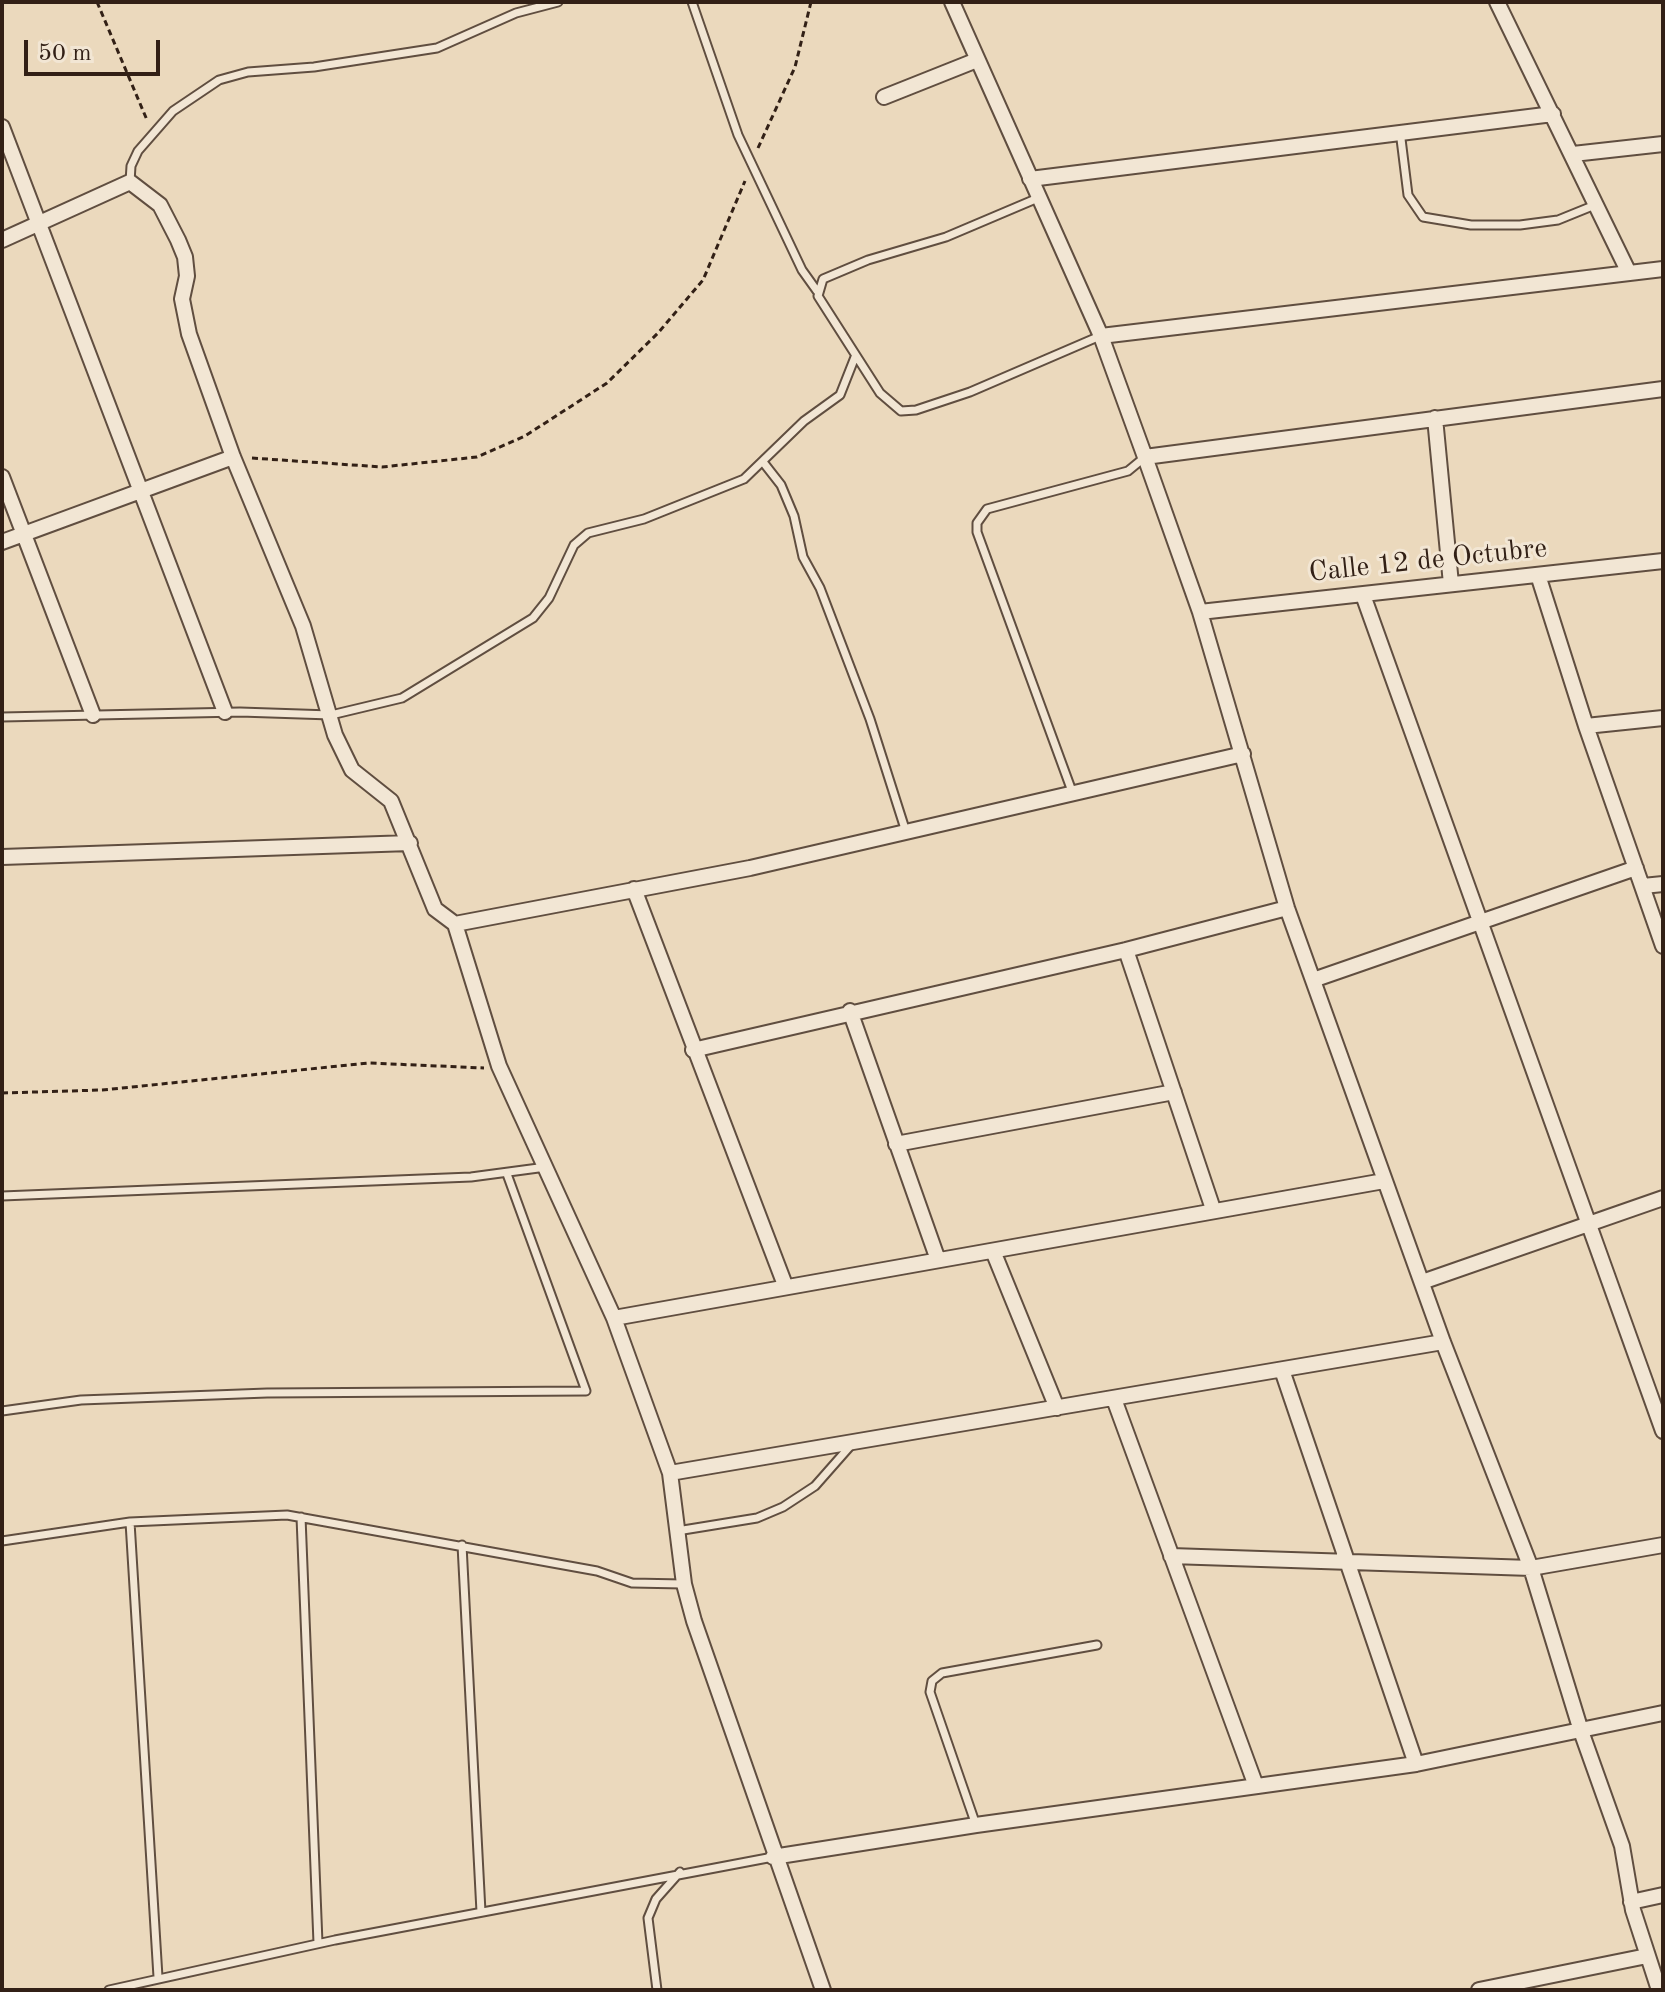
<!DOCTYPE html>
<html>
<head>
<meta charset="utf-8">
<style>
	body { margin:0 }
	#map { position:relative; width:1665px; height:1992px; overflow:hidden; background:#ebd9bd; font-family:"Old Standard TT",serif }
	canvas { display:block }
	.frame { position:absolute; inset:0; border:4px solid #322016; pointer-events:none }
	.scale { position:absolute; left:24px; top:40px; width:136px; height:36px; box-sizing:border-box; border:4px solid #322016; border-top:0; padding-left:10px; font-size:24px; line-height:28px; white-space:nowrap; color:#322016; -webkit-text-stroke:6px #f2e6d4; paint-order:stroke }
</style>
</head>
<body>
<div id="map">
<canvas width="1665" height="1992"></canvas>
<div class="frame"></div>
<div class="scale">50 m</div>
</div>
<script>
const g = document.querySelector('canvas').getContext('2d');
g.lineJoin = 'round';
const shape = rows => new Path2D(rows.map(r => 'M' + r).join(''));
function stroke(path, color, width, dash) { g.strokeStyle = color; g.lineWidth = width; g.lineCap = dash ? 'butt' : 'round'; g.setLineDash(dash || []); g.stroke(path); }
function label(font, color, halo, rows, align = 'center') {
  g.font = font + ' "Old Standard TT",serif'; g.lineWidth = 6; g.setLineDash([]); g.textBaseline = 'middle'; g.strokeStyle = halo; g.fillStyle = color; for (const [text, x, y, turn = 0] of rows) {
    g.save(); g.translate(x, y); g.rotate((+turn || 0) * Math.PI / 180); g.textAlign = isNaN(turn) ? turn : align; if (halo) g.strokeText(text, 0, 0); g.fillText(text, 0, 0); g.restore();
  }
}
const service = shape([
	[692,2,738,135,802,270,817,291],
	[1400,131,1408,195,1423,217,1471,225,1520,225,1558,220,1595,205],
	[130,182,131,166,138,151,173,111,219,80,248,72,314,67,437,48,516,13,558,2],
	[1038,198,946,237,868,260,823,279,818,296,880,393,901,411,916,410,970,392,1100,336],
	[763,462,781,485,794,516,803,557,820,588,870,719,906,832],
	[2,717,240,712,331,715,402,698,533,618,549,598,574,545,588,533,644,519,744,479,804,421,840,395,855,357],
	[1073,794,977,532,977,523,987,509,1128,471,1145,457],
	[2,1196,471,1177,546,1167],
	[2,1411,81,1400,267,1393,586,1391,507,1174],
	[301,1517,318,1943],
	[130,1522,158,1977],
	[677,1531,757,1518,783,1507,815,1486,852,1444],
	[2,1541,130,1522,287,1515,597,1571,632,1583,683,1584],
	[462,1545,481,1912],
	[976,1825,930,1692,932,1681,942,1673,1097,1645],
	[109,1990,335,1940,773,1857],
	[657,1990,648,1918,656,1899,680,1872]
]);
const minor = shape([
	[952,2,1101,336,1145,457,1200,612,1287,908,1443,1342,1531,1568,1581,1731,1622,1846,1633,1910,1659,1990],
	[1497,2,1629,273],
	[884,97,977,60],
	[2,127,225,712],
	[1573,154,1663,144],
	[1030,179,1553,114],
	[2,240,130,182,160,205,178,240,185,257,187,276,182,299,189,334,233,457,303,626,335,735,352,770,391,801,435,909,455,924,499,1066,614,1318,670,1473,684,1584,694,1621,823,1990],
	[1101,336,1663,269],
	[1435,418,1451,584],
	[1145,457,1663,389],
	[2,477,93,715],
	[2,542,233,457],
	[1538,575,1586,726,1663,946],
	[1363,595,1663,1431],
	[1200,612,1663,561],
	[1586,726,1663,718],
	[2,857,410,843],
	[1643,886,1663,884],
	[634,889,785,1285],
	[455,924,750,868,1243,754],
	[1126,950,1213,1209],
	[1313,980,1636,868],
	[850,1011,938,1260],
	[693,1050,1126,950,1287,908],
	[896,1144,1174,1092],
	[993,1251,1057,1408],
	[1422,1282,1663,1198],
	[614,1318,1384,1181],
	[1282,1370,1416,1764],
	[1114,1399,1256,1786],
	[670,1473,1443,1342],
	[1171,1556,1531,1568,1663,1545],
	[773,1857,976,1825,1416,1764,1663,1713],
	[1631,1902,1663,1895],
	[1479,1990,1647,1956]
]);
stroke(service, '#604e40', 11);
stroke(minor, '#604e40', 18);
stroke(shape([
	[97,2,147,120],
	[758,148,795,67,811,2],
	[252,458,382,467,477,457,525,436,607,383,658,333,703,280,745,181],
	[2,1093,102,1090,369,1063,484,1068]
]), '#322016', 3, [6, 4]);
stroke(service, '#f2e6d4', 7);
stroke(minor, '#f2e6d4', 14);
label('28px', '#322016', '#f2e6d4', [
	["Calle 12 de Octubre",1428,561,-6]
]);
</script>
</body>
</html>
